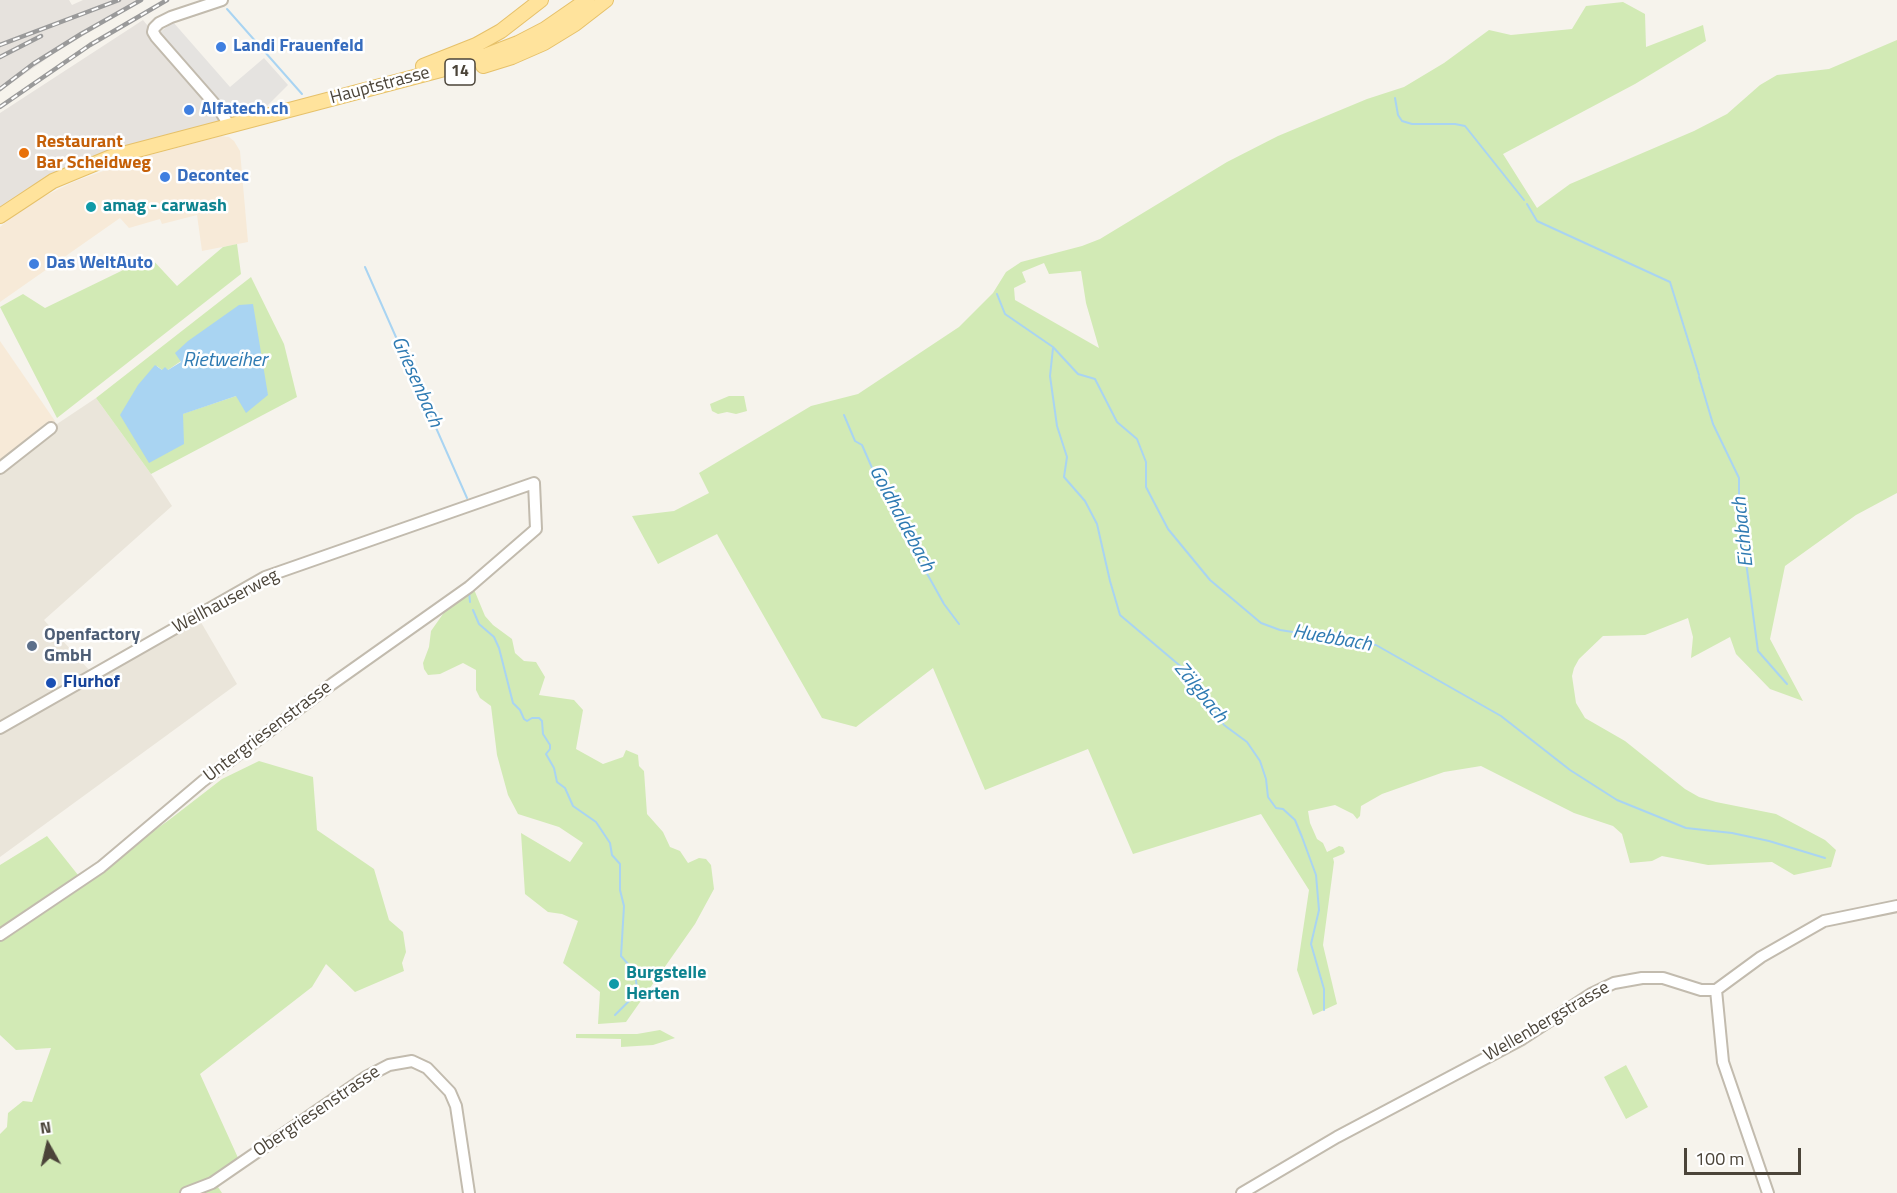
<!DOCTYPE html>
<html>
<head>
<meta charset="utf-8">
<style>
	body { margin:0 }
	#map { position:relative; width:1897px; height:1193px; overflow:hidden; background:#f6f3ec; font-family:"Titillium Web",sans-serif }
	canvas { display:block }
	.north { position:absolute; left:18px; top:1115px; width:60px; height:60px; -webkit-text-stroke:4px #fff; paint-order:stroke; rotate:352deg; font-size:16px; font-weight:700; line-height:24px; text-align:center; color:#4b4439 }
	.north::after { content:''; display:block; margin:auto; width:21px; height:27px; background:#4b4439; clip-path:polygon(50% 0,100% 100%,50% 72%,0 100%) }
	.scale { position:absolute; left:1684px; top:1148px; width:117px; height:27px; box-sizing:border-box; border:3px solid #4b4439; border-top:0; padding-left:8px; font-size:18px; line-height:21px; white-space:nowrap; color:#4b4439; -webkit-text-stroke:4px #fff; paint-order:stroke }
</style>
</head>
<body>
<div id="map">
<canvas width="1897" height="1193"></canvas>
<div class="north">N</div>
<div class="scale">100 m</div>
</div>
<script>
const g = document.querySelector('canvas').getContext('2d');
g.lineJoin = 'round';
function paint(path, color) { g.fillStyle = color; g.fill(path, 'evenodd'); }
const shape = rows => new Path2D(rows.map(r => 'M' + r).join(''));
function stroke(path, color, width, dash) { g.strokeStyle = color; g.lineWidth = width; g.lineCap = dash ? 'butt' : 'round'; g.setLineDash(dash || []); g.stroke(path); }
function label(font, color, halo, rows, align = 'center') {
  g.font = font + ' "Titillium Web",sans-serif'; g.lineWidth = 5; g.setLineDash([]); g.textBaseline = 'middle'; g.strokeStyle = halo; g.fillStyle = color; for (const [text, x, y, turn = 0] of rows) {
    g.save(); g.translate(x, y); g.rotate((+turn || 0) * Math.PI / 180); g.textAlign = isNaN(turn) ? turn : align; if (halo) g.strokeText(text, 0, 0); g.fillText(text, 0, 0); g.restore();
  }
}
paint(shape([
	[96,398,151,474,172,506,44,620,90,671,195,612,237,684,0,857,0,468,51,428]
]), '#eae5da');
paint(shape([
	[221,136,229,137,234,141,240,151,248,242,202,251,197,215,162,224,160,219,129,228,120,218,0,302,0,227,10,219,39,199,73,182,139,158],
	[0,341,55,421,0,463]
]), '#f7ead8');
paint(shape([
	[0,0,69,0,72,5,83,0,144,0,59,50,0,91],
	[143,20,229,125,111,157,0,216,0,113]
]), '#e6e2dd');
paint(shape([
	[1623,2,1645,14,1646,47,1703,25,1706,41,1635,84,1503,154,1537,208,1570,184,1694,131,1727,114,1760,85,1777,75,1829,69,1897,40,1897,493,1856,515,1785,566,1770,639,1803,701,1770,689,1736,654,1730,637,1691,658,1693,637,1688,618,1645,635,1603,636,1579,659,1574,668,1572,676,1576,703,1585,718,1625,741,1685,789,1699,797,1716,802,1776,814,1825,840,1836,850,1831,867,1794,875,1772,862,1708,865,1662,856,1652,861,1630,863,1622,834,1613,826,1574,813,1481,766,1444,772,1382,794,1361,806,1360,816,1357,819,1353,814,1335,805,1308,811,1310,823,1317,839,1323,843,1327,852,1339,846,1343,847,1345,852,1343,854,1333,858,1334,862,1323,945,1337,1004,1313,1015,1297,970,1309,890,1261,814,1133,854,1088,749,985,790,933,668,856,727,822,718,717,534,658,564,632,516,674,511,709,493,699,473,811,406,858,394,959,327,993,293,1006,272,1021,262,1082,246,1100,239,1227,162,1278,136,1367,99,1404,87,1444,63,1489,30,1511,35,1572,29,1586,6],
	[1044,263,1049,274,1081,271,1086,303,1099,348,1015,300,1014,288,1026,282,1022,272],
	[237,244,241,274,57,418,0,307,23,294,45,308,150,257,177,286,223,247],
	[251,277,284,344,297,397,151,474,96,398],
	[181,361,268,394,236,396,182,414,157,366,162,370,168,370],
	[729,396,744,396,747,411,736,414,727,412,718,414,712,411,710,404],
	[473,587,485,616,493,625,512,639,515,653,524,661,536,662,545,677,539,695,574,700,583,710,576,749,603,764,623,757,626,750,638,755,639,766,644,771,647,814,663,832,670,847,680,851,688,863,699,858,706,859,711,865,714,889,695,924,626,1022,598,1024,600,992,563,963,578,921,562,914,548,912,525,894,521,833,570,862,583,843,559,827,518,814,508,795,497,755,491,706,480,698,476,690,476,670,463,663,440,674,428,675,424,669,423,663,429,647,431,631,450,604],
	[259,761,313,777,317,830,374,869,389,920,403,932,406,952,402,963,404,971,355,992,326,964,312,987,200,1074,239,1160,218,1187,222,1193,0,1193,0,1134,7,1127,8,1113,23,1101,32,1102,51,1048,16,1050,0,1035,0,940,169,820,222,779],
	[47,836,82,880,0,931,0,865],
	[660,1030,675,1038,653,1045,621,1047,621,1039,576,1038,576,1034,637,1034],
	[1626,1065,1648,1107,1626,1119,1604,1077]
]), '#d2eab5');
paint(shape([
	[173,22,230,87,264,58,288,85,265,108,229,114,159,33]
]), '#e5e3e0');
paint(shape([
	[253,304,268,395,246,413,236,396,183,414,184,444,149,463,120,415,138,385,155,365,162,370,165,367,168,370,181,362,175,353,188,341,239,305]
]), '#a9d4f2');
stroke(shape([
	[227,9,302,94],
	[1395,98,1398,115,1402,121,1412,124,1455,124,1465,126,1524,200],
	[1527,204,1537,221,1670,282,1699,375],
	[365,267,467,498],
	[997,294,1005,314,1053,347,1078,374,1095,379,1117,422,1137,439,1146,462,1146,487,1168,529,1210,580,1261,623,1280,630,1376,645,1501,716,1570,770,1617,800,1686,828,1732,833,1769,841,1825,858],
	[1053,348,1050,376,1057,426,1067,457,1064,477,1085,501,1097,524,1110,581,1120,615,1185,670,1224,725,1247,742,1260,761,1266,779,1268,797,1276,808,1283,809,1295,820,1302,837,1316,875,1319,910,1311,944,1324,989,1324,1010],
	[1699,377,1713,424,1739,478,1739,510,1758,651,1787,684],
	[844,415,855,441,862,445,887,502,944,604,959,624],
	[469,592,470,602],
	[473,610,479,624,494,637,499,648,513,703,520,710,524,719,527,721,532,718,539,718,542,721,543,734,550,745,550,749,546,754,554,768,557,782,565,788,573,806,596,822,610,843,612,855,620,864,620,890,624,906,621,956,635,972,637,989,634,996,615,1015]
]), '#a9d4f2', 2);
const minor = shape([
	[222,0,171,17,159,23,154,28,153,32,156,37,219,109,229,125],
	[0,468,51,428],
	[0,728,265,577,534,483,536,529,469,587,332,684,203,781,101,867,0,935],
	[1716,990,1723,1062,1768,1193],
	[186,1193,212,1183,366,1077,389,1065,412,1061,427,1068,450,1092,456,1106,469,1193],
	[1242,1193,1337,1137,1522,1039,1591,994,1614,983,1642,978,1663,978,1701,990,1716,990,1761,957,1824,921,1897,906]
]);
const major = shape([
	[423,66,476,45,501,31,541,0],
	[483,66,512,57,544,43,575,24,606,0],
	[0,216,53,181,111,157,456,66,487,55,518,43,545,29,587,0]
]);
stroke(minor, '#c2bbae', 14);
stroke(major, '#e6c16a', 16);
stroke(minor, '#fff', 10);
stroke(major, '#ffe39c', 14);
const rail = shape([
	[0,45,119,0],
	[0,57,41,36],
	[0,89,33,64,81,34,141,0],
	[0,107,90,45,167,0]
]);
stroke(rail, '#9a9a9a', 4.5);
stroke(rail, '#fff', 2, [7]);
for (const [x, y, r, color] of [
	[221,47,6,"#3f7fe0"],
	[189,110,6,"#3f7fe0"],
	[24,153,6,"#e8710a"],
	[165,177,6,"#3f7fe0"],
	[91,207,6,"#0f9aa8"],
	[34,264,6,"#3f7fe0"],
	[32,646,6,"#5c6f8a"],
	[51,683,6,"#1a4fb4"],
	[614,984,6,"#0f9aa8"]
]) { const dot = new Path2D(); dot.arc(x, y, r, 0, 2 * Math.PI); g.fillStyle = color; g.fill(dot); stroke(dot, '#fff', 2); }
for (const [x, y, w] of [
	[460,72,30]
]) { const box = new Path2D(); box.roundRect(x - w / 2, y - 13, w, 26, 4.5); g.fillStyle = '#fff'; g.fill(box); stroke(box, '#4b4439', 1.5); }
label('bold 16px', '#4b4439', null, [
	["14",460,72]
]);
label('bold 18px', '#366cbe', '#fff', [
	["Landi Frauenfeld",233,47],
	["Alfatech.ch",201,110],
	["Decontec",177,177],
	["Das WeltAuto",46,264]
], 'left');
label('18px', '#4b4439', '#fff', [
	["Hauptstrasse",380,86,-15],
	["Wellhauserweg",226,602,-28],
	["Untergriesenstrasse",268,732,-37],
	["Wellenbergstrasse",1547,1022,-30],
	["Obergriesenstrasse",317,1112,-34]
]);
label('bold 18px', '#c56008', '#fff', [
	["Restaurant",36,143],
	["Bar Scheidweg",36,164]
], 'left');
label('bold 18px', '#0d838f', '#fff', [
	["amag - carwash",103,207],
	["Burgstelle",626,974],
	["Herten",626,995]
], 'left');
label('bold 18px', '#4e5e75', '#fff', [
	["Openfactory",44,636],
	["GmbH",44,657]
], 'left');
label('bold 18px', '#164399', '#fff', [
	["Flurhof",63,683]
], 'left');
label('italic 20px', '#2e7ab2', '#fff', [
	["Rietweiher",225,361],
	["Griesenbach",416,382,66],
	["Goldhaldebach",901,519,62],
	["Eichbach",1744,532,-96],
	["Huebbach",1332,639,10],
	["Zälgbach",1200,693,51]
]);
</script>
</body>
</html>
